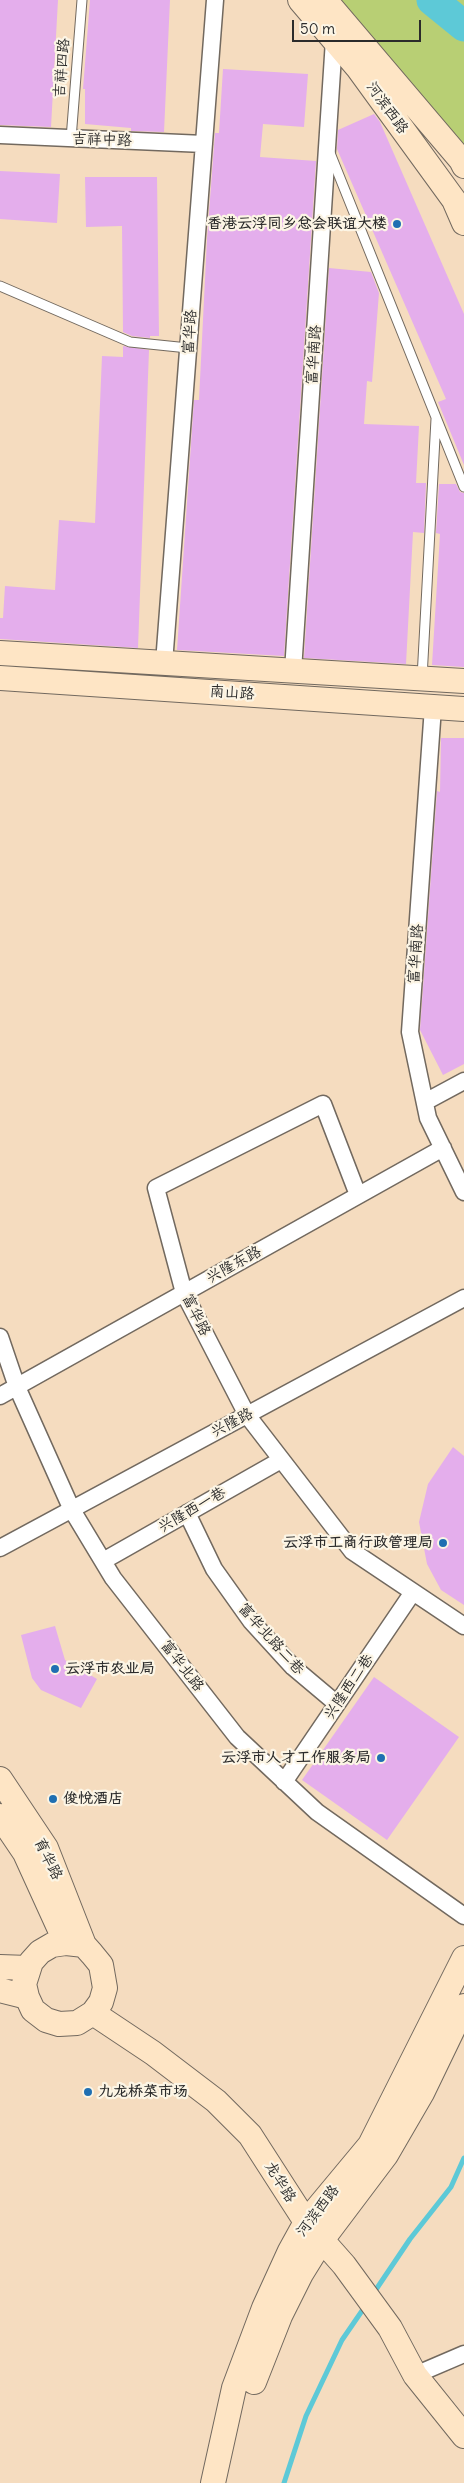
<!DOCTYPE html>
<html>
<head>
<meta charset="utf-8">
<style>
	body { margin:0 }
	#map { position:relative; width:464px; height:2483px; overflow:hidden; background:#f5dcbf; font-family:Delius,sans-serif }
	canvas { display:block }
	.scale { position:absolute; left:292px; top:20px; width:129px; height:22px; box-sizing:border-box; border:2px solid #2b2b2b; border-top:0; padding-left:6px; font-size:15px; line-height:18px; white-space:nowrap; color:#2b2b2b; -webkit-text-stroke:4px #fcf5e5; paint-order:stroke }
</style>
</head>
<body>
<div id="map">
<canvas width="464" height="2483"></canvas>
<div class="scale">50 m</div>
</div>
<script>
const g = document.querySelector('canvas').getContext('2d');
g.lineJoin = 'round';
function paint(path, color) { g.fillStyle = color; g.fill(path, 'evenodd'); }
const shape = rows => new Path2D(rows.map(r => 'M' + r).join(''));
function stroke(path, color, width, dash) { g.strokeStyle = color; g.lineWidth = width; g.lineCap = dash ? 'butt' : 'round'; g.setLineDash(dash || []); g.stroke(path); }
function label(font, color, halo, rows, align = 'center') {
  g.font = font + ' Delius,"LXGW WenKai TC",sans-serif'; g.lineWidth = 4.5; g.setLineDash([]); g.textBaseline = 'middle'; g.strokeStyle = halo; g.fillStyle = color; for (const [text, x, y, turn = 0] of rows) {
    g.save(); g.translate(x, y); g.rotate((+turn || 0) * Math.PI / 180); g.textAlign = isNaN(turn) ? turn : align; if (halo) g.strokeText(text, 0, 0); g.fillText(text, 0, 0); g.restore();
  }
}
paint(shape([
	[325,0,464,0,464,166]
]), '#b8cf74');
stroke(shape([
	[373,2294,410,2239,451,2187,464,2158],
	[284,2483,306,2416,342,2340,366,2305]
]), '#5dc9d7', 5);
stroke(shape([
	[432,0,464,26]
]), '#5dc9d7', 31);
paint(shape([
	[0,0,58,0,51,127,0,125],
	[90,0,170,0,164,132,131,131,131,128,85,124,85,89,83,89],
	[223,69,308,74,304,127,263,124,260,157,316,161,284,656,177,650,194,400,199,400,207,239,215,133,219,133],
	[374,114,380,122,464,314,464,465,438,402,446,399,337,149,338,130],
	[0,171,60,174,57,223,0,219],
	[85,177,157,177,159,336,150,336,150,338,132,336,123,332,122,226,86,227],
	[329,268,371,272,379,293,372,382,367,381,364,424,419,426,416,483,426,483,424,533,413,532,406,664,304,658],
	[123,346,149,350,138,648,0,639,0,618,3,618,5,586,55,590,59,520,95,523,102,356,123,357],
	[439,484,456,484,460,492,464,493,464,667,432,665,440,534,436,533],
	[441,738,464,738,464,1064,443,1075,420,1030,437,791,440,792],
	[453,1447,464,1456,464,1605,441,1590,427,1564,419,1522,428,1484],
	[55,1626,65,1660,97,1679,81,1708,41,1690,32,1678,21,1635],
	[374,1677,459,1737,387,1840,302,1780]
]), '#e4aeec');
const lane = shape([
	[71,139,82,0],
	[330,153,464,487],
	[0,286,130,342,188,348],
	[422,678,436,419]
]);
const street = shape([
	[0,135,204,144],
	[164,663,215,0],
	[293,671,334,40],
	[433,707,410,1032,428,1118,464,1192],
	[425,1102,464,1081],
	[358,1195,323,1104,156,1188,184,1293,247,1415,352,1551,464,1626],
	[0,1337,17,1387,72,1510,113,1578,237,1737,317,1812,464,1916],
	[0,1396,443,1148],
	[187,1513,214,1569,251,1621,293,1667,337,1704],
	[0,1548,464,1298],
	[103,1561,281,1460],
	[284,1782,413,1592],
	[415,2375,464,2354]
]);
const secondary = shape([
	[300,0,358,68,454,200,464,223],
	[325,0,461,160,464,166],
	[0,653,464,681],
	[0,678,464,709],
	[0,1779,46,1848,84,1945],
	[0,1816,25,1853,66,1943],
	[66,1943,84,1945,92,1954,101,1965,105,1988,101,2002,93,2013,77,2023,59,2024,46,2020,33,2010,27,1997,24,1984,31,1962,40,1952,52,1945,66,1943],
	[0,1967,28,1968],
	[0,1990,27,1997],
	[93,2013,153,2053,216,2101,250,2135,306,2222,344,2265,390,2328,415,2375,464,2436],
	[254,2382,280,2316,301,2274,322,2240,386,2155,422,2093,464,2006],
	[213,2483,234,2388,264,2308,290,2251,306,2222,370,2145,464,1958]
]);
stroke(lane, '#72695f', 11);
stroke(street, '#72695f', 19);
stroke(secondary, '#72695f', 26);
stroke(lane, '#fff', 9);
stroke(street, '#fff', 16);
stroke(secondary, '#fee5c5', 24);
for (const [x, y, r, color] of [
	[397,224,5,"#1f6fb2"],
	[443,1543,5,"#1f6fb2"],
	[55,1669,5,"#1f6fb2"],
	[381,1758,5,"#1f6fb2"],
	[53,1799,5,"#1f6fb2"],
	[88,2092,5,"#1f6fb2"]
]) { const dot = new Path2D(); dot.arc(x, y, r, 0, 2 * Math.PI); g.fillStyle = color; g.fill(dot); stroke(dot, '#fcf5e5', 2); }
label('15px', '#2b2b2b', '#fcf5e5', [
	["吉祥四路",62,68,-85],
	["河滨西路",387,108,54],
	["吉祥中路",102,140,2],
	["富华路",190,332,-86],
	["富华南路",314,355,-86],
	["南山路",232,693,4],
	["富华南路",416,954,-86],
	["兴隆东路",234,1265,-29],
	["富华路",196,1315,64],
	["兴隆路",232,1423,-28],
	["兴隆西一巷",192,1510,-30],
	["富华北路二巷",271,1639,48],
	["富华北路",182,1666,52],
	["兴隆西二巷",349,1687,-56],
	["育华路",48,1859,64],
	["龙华路",280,2182,58],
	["河滨西路",318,2211,-53]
]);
label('bold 15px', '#2b2b2b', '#fcf5e5', [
	["香港云浮同乡总会联谊大楼",387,224],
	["云浮市工商行政管理局",433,1543],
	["云浮市农业局",65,1669,"left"],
	["云浮市人才工作服务局",371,1758],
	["俊悦酒店",63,1799,"left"],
	["九龙桥菜市场",98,2092,"left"]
], 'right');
</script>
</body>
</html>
